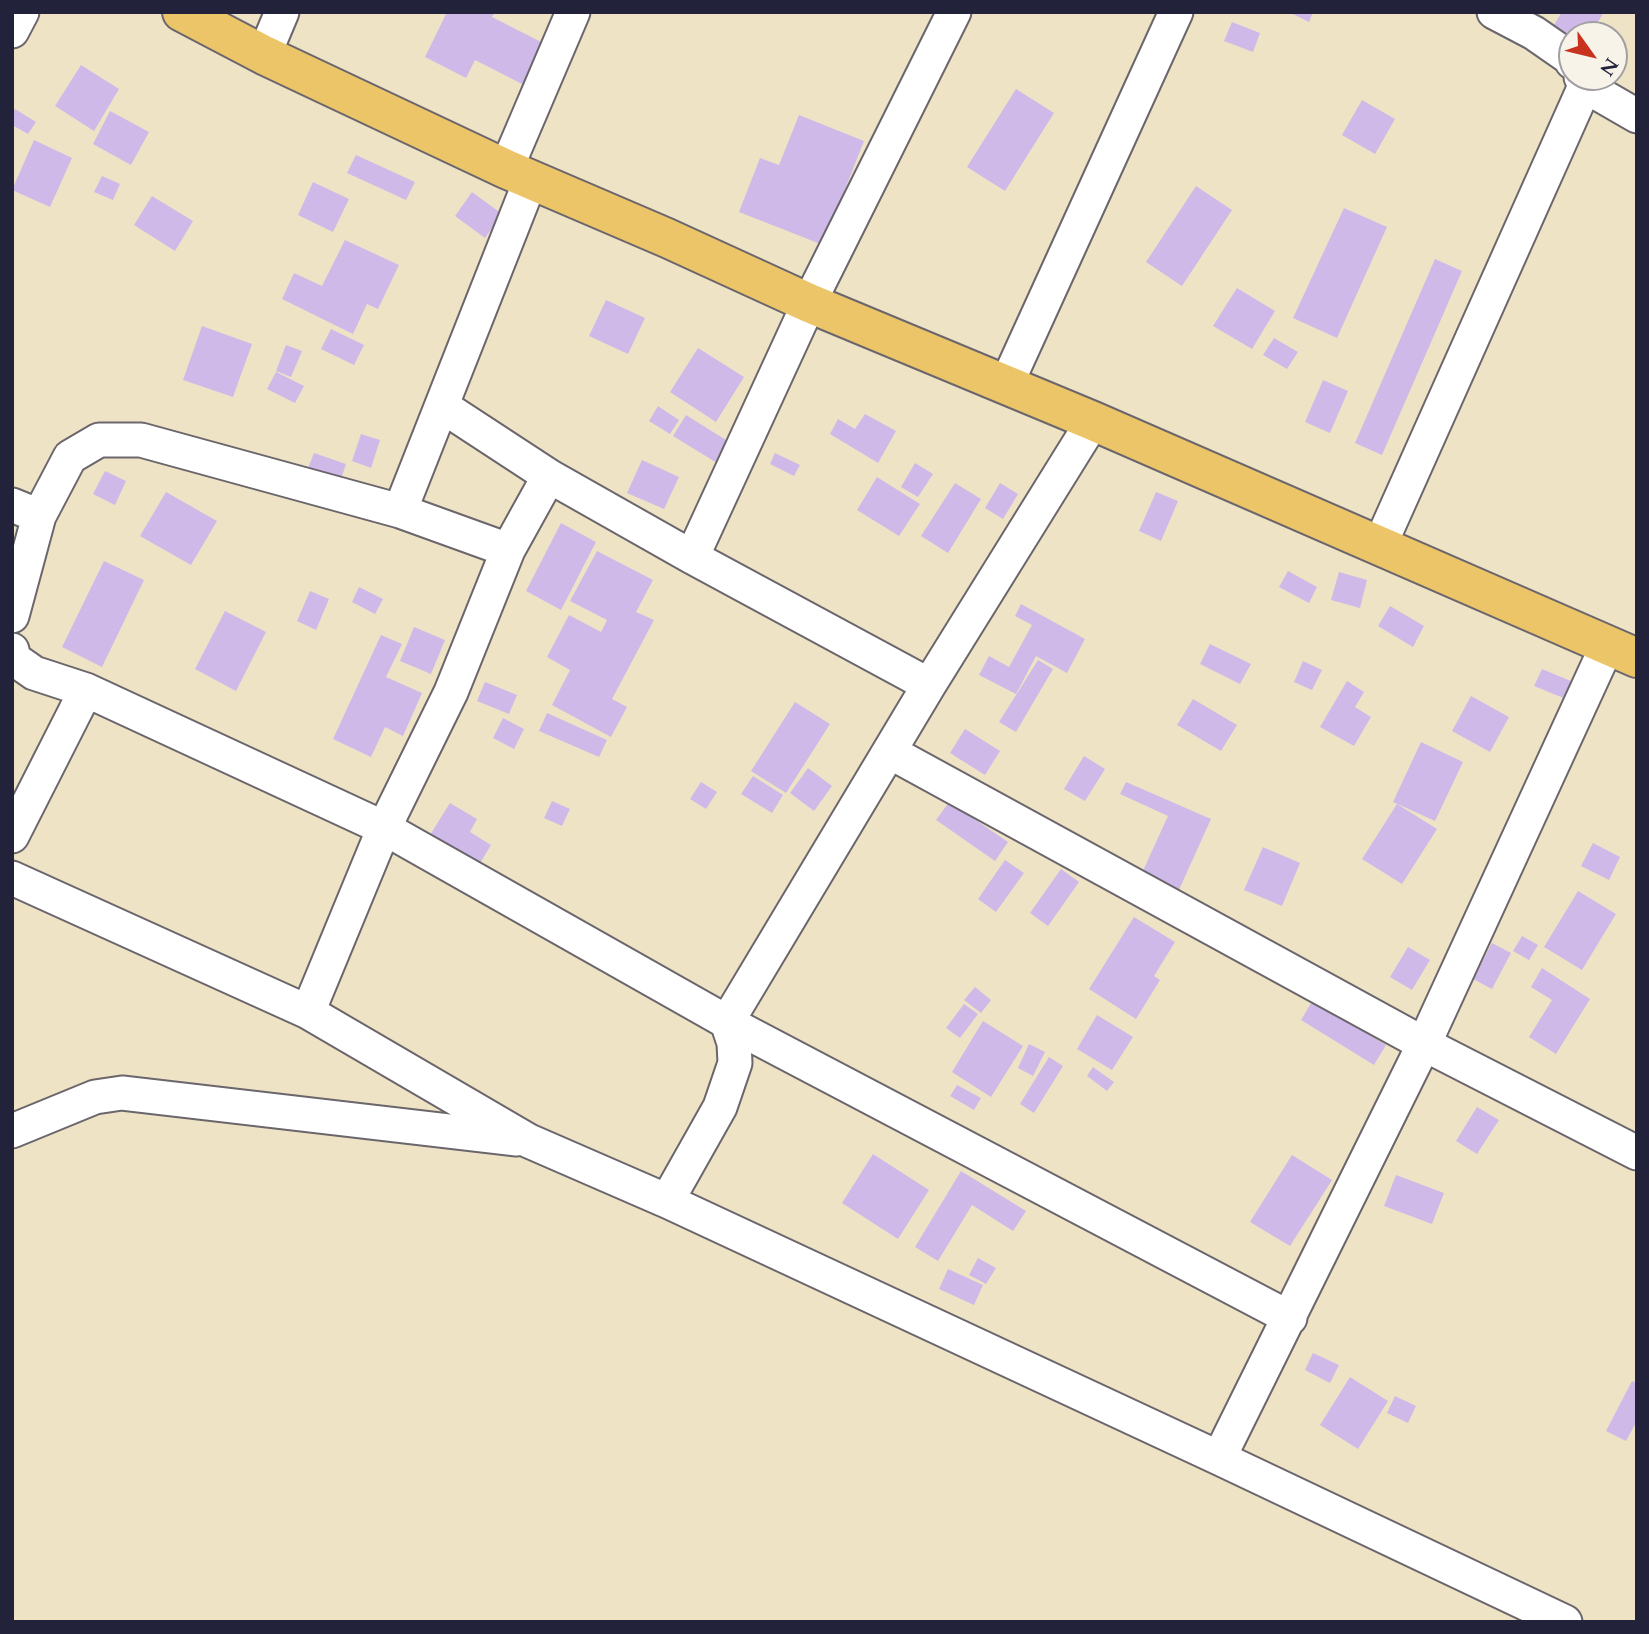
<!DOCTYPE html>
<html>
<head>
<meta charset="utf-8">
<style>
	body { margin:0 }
	#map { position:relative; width:1649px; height:1634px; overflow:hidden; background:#efe3c6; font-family:Cardo,serif }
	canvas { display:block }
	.frame { position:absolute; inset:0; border:14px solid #22223b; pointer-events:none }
	.north { position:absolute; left:1558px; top:21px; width:70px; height:70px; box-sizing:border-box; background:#f7f3e8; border:2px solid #a29fa3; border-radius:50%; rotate:124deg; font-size:19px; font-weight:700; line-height:28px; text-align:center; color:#22223b }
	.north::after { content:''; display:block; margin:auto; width:24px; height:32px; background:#c8321e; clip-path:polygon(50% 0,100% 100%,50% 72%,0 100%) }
</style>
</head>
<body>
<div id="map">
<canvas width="1649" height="1634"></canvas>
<div class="frame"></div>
<div class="north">N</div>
</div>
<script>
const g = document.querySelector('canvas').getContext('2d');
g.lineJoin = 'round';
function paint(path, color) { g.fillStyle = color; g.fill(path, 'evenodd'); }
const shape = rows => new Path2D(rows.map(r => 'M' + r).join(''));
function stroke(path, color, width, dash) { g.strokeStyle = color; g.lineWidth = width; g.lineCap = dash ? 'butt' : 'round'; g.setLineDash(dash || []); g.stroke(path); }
paint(shape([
	[447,12,495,12,492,17,545,44,524,85,475,60,466,78,425,57],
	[1289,12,1313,12,1309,22],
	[1562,12,1604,12,1590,35,1572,35,1572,40,1552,28],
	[1232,22,1260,33,1253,52,1224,41],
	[81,65,119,89,94,131,55,106],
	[1016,89,1054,113,1005,191,967,167],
	[1362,100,1395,119,1375,154,1342,135],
	[15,109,36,122,28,134,12,125,12,115],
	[110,111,149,132,131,165,93,144],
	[799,115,864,141,823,245,739,212,760,158,779,165],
	[34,140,72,158,50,207,12,190],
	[356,155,415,182,406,200,347,173],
	[102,176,120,184,113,200,94,192],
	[313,182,349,199,333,232,298,215],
	[1196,186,1232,210,1182,286,1146,262],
	[472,192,502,214,485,238,455,216],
	[152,196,193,221,175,251,134,225],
	[1344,208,1387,227,1337,338,1293,318],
	[345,240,399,265,378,309,367,304,353,334,282,299,294,273,322,286],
	[1435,259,1462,271,1382,455,1355,443],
	[1237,288,1275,311,1252,349,1213,326],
	[606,300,645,318,628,354,589,336],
	[202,326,252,344,233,397,183,380],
	[331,329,364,345,354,365,321,349],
	[1274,338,1298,352,1287,369,1263,355],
	[286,345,302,351,291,377,276,371],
	[698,348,744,377,716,422,670,392],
	[276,372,304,386,295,403,267,389],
	[1323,380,1348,391,1330,433,1305,422],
	[658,406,679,420,670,434,649,421],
	[865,414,896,431,878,463,830,434,838,419,855,429],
	[686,415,734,445,722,466,673,436],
	[361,434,380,440,371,468,352,461],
	[314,453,346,464,341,479,308,468],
	[775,453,800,465,794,476,770,464],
	[642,460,679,477,664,509,627,493],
	[915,463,933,474,918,497,901,487],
	[105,471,126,481,115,505,93,494],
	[877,477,920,504,899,536,857,510],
	[955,483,981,499,948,553,921,536],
	[1000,483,1018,494,1003,519,985,508],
	[166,492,217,521,191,565,140,536],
	[1156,492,1178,501,1161,541,1139,531],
	[561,523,596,542,561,610,526,591],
	[597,551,653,580,636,612,654,620,612,699,627,707,611,737,552,705,570,670,547,657,569,615,601,632,607,620,570,601],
	[104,561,144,580,102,667,62,647],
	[1288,571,1317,587,1309,603,1279,587],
	[1339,572,1367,580,1360,608,1331,600],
	[359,587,383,599,375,614,352,602],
	[310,591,329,599,316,630,297,621],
	[1021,604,1085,639,1067,673,1036,656,1016,694,979,675,989,656,1009,667,1032,625,1015,616],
	[1390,606,1424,626,1413,647,1378,626],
	[225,611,266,632,236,691,195,669],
	[414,627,445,640,431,674,400,661],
	[381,635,402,644,386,677,422,693,403,736,385,727,371,757,333,739],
	[1210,644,1251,664,1240,684,1200,664],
	[1038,660,1053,669,1016,732,999,722],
	[1303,661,1322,670,1312,690,1294,682],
	[1542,669,1573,682,1566,699,1534,686],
	[1347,681,1364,692,1355,707,1371,717,1354,746,1320,727],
	[485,682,517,695,509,714,477,701],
	[1471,696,1509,717,1490,752,1452,731],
	[1193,699,1237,725,1221,751,1177,725],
	[795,702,830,724,786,793,751,771],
	[547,713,607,740,599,757,539,731],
	[503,718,524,729,514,749,493,738],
	[965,729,1000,751,985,775,950,753],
	[1421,742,1463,762,1435,821,1393,802],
	[1084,756,1105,769,1085,801,1064,789],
	[808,768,832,786,814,811,790,793],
	[753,776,783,795,772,813,741,794],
	[701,782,717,792,706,809,690,799],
	[1126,782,1211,819,1178,892,1141,875,1168,816,1120,794],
	[552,801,570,809,562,826,544,818],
	[949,802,1008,842,995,861,936,820],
	[450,803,477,819,470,832,491,845,479,865,430,835],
	[1397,804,1437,829,1402,884,1362,859],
	[1593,843,1620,857,1609,880,1581,866],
	[1263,847,1300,863,1282,906,1244,890],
	[1005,860,1024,873,996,912,978,899],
	[1061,869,1079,882,1048,926,1030,913],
	[1578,891,1616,914,1582,970,1544,947],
	[1134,917,1175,942,1154,976,1160,980,1136,1019,1089,989],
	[1522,936,1538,945,1529,960,1513,951],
	[1492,943,1511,953,1492,989,1473,979],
	[1408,947,1430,960,1412,990,1390,977],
	[1542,968,1590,999,1556,1054,1529,1037,1552,1000,1531,987],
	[975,987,991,1000,981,1013,964,1000],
	[1313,1000,1386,1045,1374,1065,1301,1020],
	[964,1004,978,1014,960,1038,946,1028],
	[1097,1015,1133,1037,1112,1070,1077,1049],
	[983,1021,1023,1046,991,1097,952,1072],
	[1029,1044,1045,1052,1033,1076,1018,1068],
	[1049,1057,1063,1066,1034,1113,1020,1104],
	[1093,1067,1114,1082,1107,1091,1087,1076],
	[957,1085,981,1098,974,1110,950,1096],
	[1477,1107,1499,1120,1477,1154,1456,1141],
	[873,1154,929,1190,898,1239,842,1203],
	[1292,1155,1332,1180,1290,1246,1250,1222],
	[961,1171,1026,1211,1013,1231,972,1205,938,1261,915,1247],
	[1396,1175,1444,1193,1432,1224,1384,1206],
	[978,1258,996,1268,986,1284,969,1275],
	[948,1269,983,1285,974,1305,939,1289],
	[1313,1353,1339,1365,1330,1383,1305,1370],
	[1350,1377,1388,1401,1358,1449,1320,1425],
	[1632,1381,1637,1383,1637,1421,1626,1441,1606,1431],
	[1395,1396,1416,1406,1408,1423,1387,1413]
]), '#cfb9e9');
const minor = shape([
	[1494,12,1534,33,1570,58,1572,62],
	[12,31,22,12],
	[264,55,282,12],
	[1581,77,1585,86,1637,116],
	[506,169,573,12],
	[1006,385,1176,12],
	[442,406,549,476,692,557,929,685],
	[12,505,39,516],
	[400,511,531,179],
	[1379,547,1585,86],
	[692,557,809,303,954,12],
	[12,616,39,516,70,457,99,440,141,440,400,511,508,550],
	[12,650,14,659,34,673,86,690,384,828,727,1022,1290,1318],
	[890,752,1424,1044,1637,1153],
	[12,836,86,690],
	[12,878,308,1012,529,1141,667,1201,1219,1458,1565,1622],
	[308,1012,384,828,451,692,508,550,549,476],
	[12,1131,95,1097,122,1093,517,1139],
	[667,1201,720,1107,735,1063,734,1043,727,1022,929,685,1093,421],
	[1219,1458,1424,1044,1607,646]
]);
const major = shape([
	[182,12,264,55,506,169,667,238,809,303,1093,421,1637,658]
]);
stroke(minor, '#6a666c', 37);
stroke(major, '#6a666c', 42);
stroke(minor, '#fff', 33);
stroke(major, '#edc569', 38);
</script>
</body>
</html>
